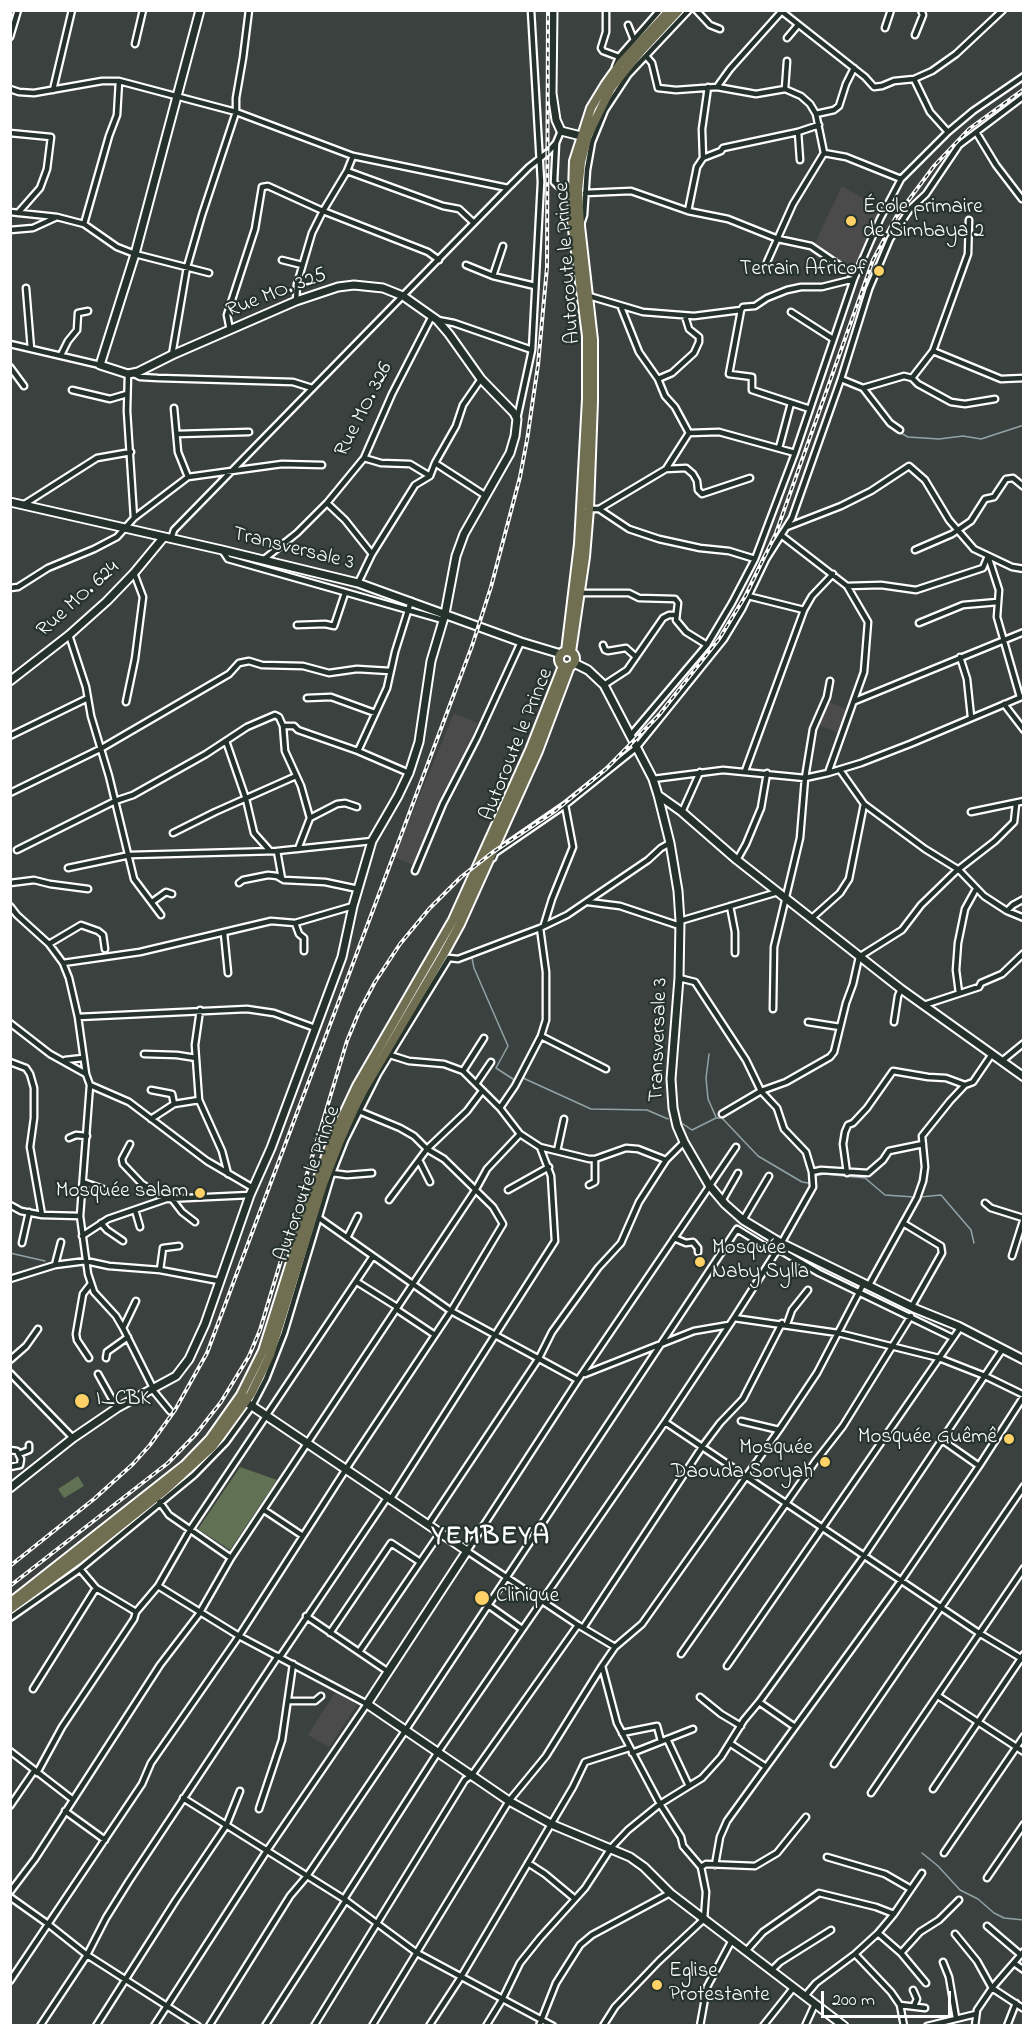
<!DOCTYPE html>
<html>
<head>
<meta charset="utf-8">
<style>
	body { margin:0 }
	#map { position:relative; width:1034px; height:2036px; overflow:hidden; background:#3b413e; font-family:"Indie Flower",sans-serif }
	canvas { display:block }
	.frame { position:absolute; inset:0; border:12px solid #fff; pointer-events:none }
	.scale { position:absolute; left:821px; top:1991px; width:130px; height:27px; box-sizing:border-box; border:3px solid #fff; border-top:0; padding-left:8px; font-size:18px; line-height:21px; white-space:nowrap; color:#fff; -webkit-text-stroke:4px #26332d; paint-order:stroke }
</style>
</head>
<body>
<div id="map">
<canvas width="1034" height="2036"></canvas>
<div class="frame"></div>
<div class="scale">200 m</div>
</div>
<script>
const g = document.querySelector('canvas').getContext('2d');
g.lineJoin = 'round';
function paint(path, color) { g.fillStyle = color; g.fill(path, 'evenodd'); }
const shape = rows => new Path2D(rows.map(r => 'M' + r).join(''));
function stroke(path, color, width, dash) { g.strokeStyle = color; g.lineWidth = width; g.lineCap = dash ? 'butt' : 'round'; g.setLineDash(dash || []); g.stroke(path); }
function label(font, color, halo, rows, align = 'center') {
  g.font = font + ' "Indie Flower",sans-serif'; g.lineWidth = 4.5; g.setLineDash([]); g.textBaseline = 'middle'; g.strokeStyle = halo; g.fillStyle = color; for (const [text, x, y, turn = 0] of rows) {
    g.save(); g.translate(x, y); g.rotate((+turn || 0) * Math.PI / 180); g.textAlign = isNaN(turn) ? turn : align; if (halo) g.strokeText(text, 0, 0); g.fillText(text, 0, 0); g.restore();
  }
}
paint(shape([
	[842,186,882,209,855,269,814,245],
	[827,701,849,710,839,733,817,724],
	[454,713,478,723,417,867,394,857],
	[336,1691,357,1705,329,1747,308,1735]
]), '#4a4b4a');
paint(shape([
	[240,1467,277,1480,230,1550,198,1529],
	[78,1476,84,1486,64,1498,58,1489]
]), '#617153');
stroke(shape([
	[899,432,908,437,939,439,963,436,981,439,1024,425],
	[472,958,474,968,508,1046,496,1068,513,1079],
	[709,1054,706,1078,708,1099,716,1117],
	[523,1078,591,1109,647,1110,668,1119],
	[680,1122,692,1130,716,1118,722,1118,758,1156,802,1182,808,1183],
	[815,1176,824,1174,865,1178,885,1195,914,1197],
	[920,1197,941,1195,971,1230,974,1243],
	[10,1253,45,1261],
	[922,1853,938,1866,960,1890,978,1899,994,1913,1004,1918,1024,1920]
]), '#91a3a7', 1.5);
const street = shape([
	[606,10,606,32,601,48,603,51,619,57],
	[696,10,710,25,720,29],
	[780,10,865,77,874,87,882,86,894,81,914,79,930,112,948,132],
	[628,25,634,40],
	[885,28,891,10],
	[915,35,923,15,921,10],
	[10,37,18,10],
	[787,38,798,25],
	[135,44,143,10],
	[646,56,652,63,658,88,676,90,717,87,756,94,785,89,801,96,810,104,816,114,824,153,793,204,767,262],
	[615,67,619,57,660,10],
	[914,79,932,71,956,54,1003,10],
	[717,87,730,69,781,12],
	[10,89,19,92,34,93,102,81,119,81,236,112,353,156,347,171,323,211,312,233,297,284,296,301],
	[785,89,787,61],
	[53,90,72,10],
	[816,114,834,110,839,106,846,84,854,68],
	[798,132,800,160],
	[976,132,996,165,1022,199],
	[10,133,51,137,47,169,40,188,18,213],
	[556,143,554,182,558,186,572,189],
	[824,153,846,157,901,179],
	[353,156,508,188],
	[703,158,721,151,723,148,798,132,819,125],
	[347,171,443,206,459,209,474,223],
	[585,193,631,191,688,211,728,219,778,239,811,246,855,276],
	[688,211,697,167,703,158,702,129,708,87],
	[10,212,57,217,84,224,117,247,135,254,209,273],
	[84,224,109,136,117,115,119,81],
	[581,224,584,215,587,170,592,142,605,110,628,75,689,10],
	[10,230,33,228,57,217],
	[282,260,302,265],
	[466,265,493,276,535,286],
	[493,276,503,246],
	[26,288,31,349],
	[589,296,643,312,694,316,741,310,729,374,752,377,752,390,810,409],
	[741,310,743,307,755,306,767,298,787,290,801,287,822,287,854,279],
	[791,312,833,339],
	[438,320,454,323,532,350],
	[230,330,227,315,255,229,262,187,268,186,323,211,428,252,439,260],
	[10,344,100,365],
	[933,351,1001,379,1024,378],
	[61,355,68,341,77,330,78,313,88,311],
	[172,355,187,267,202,215,236,112,236,98,243,58,249,10],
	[10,367,24,386],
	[128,374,127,411,134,518],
	[134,374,140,377,158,378,293,382,312,388],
	[912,378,918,384,951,402,965,404,995,399],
	[658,379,672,373,694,353,699,342,699,337,689,329,685,316],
	[841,379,863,388,890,423,900,430],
	[863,388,904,376,912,378,933,351,968,254,969,220],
	[72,390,110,399,127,394],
	[174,408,178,452,188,477],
	[517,419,532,350,541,182,531,10],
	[689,433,719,432,795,453],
	[177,434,249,432],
	[779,448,791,403],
	[364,458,381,463,410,464,430,476],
	[435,463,456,426,463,405,481,379],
	[666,469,686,468,693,474,697,481,698,490,702,494,750,478],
	[327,503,345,520,372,554,358,583],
	[23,505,97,458,131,452],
	[589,509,599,509,666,469,689,433,675,407,665,396,658,379,639,352,621,307],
	[599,509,629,529,659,539,700,548,729,551,755,559],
	[787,527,841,506,871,491,909,466,925,480,949,520,974,549,1012,567,1024,569],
	[781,535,847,586,868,622,864,672,828,773],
	[171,539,174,530,508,188,529,167,548,152,556,143,561,131],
	[222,550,228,559,443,620],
	[915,550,952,534,971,521,985,499,994,497,1006,479,1013,478,1024,487],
	[372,554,415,485,430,476,435,463,486,496],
	[988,556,999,590,997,617,1020,697],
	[263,560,297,533,327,503,364,458,392,394,432,316],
	[847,586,881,585,916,590,983,568,988,556],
	[10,588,18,587,48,568,94,549,117,537,134,518,188,477,282,464,322,465],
	[580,593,629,593,639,598,675,599,678,603,676,620,686,632,707,645],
	[748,596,804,610],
	[919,623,963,605,998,602],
	[297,625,325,624,334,626,345,593],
	[69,635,86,687,91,716,109,776,134,879,161,915],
	[603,645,605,650,608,651,626,648,636,657,627,670,604,685],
	[636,657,663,618,669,615,675,615],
	[960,657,967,679,971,717],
	[307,698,331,697,375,713],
	[855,701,1024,632],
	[126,702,135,659,143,597,134,573],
	[1004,704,1024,730],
	[283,726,294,726,298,730,358,751],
	[10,736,88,698],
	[630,736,707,645,732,603,755,559,795,453,854,279,880,219,901,179,948,132,973,111,1024,76],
	[226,741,246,799,254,833,270,851],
	[840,770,864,804,925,849,959,870,984,896,1007,911,1024,918],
	[745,771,804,610,812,596,833,574],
	[409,773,358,751,387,688,395,652,411,601],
	[653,779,723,770,805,778,828,773,861,763,910,744,1024,696],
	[10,793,102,748,229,674,239,663,249,661,262,665,303,666,329,673,357,669,390,671],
	[682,812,700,772],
	[971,812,1024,801],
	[310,818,337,804,345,803,357,807],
	[173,833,215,812,296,776],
	[17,850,115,801,133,795,206,754,247,727,275,715,279,717,283,726,285,751,301,786,310,818,298,849],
	[277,851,282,879],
	[493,858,495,853,565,805,636,748,724,639,742,609,766,559,792,518,841,379,869,289,890,239,910,209,926,194,959,145,1024,96],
	[737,860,746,844,761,808,767,773],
	[68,868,130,855,277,851,372,841],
	[415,871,443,804,477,738,521,642],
	[10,883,34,880,50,884,88,889],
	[239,883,243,880,268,875,277,876,284,880,325,882,358,889],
	[152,902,166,892,172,894],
	[588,902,620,906,680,926],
	[10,906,17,915,49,944,63,963,69,978,78,1017,86,1074,90,1085,80,1216,88,1274,94,1292,116,1316,123,1328,153,1388],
	[730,906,735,932,735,953],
	[1007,911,1013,905,1024,899],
	[812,918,840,893,849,879,864,804],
	[680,921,778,892],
	[295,923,299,934,304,938,304,951],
	[544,925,552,899,573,847,565,805],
	[224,933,228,973],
	[49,944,81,925,98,931,103,935,105,949],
	[449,958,458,959,540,928,567,915,648,860,661,848,670,843],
	[63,963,140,952,271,921,295,923,353,906],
	[959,993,956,970,958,943,965,909,976,889],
	[924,1005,979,987,981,983,1002,974,1024,953],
	[773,1009,774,947,800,838,805,778,813,729,827,697,830,681],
	[200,1010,195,1045,199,1100,222,1151,228,1174],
	[78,1017,247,1009,274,1013,315,1028],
	[808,1022,840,1027],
	[894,1022,898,996,901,989],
	[10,1023,50,1054,86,1074],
	[541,1036,606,1069],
	[144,1054,177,1055,196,1058],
	[390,1055,409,1061,444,1064,463,1071,500,1108,520,1134,540,1147,589,1159,595,1159,626,1148,638,1149,666,1160],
	[65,1060,83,1058],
	[1002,1061,1024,1043],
	[10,1062,26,1068,30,1074,34,1088,34,1118,30,1147,42,1215,80,1216],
	[463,1071,484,1038],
	[476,1084,491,1062],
	[90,1085,129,1102,207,1161,253,1188],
	[151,1090,172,1094,174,1104],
	[500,1108,515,1086,541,1036,546,1020,546,972,540,928],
	[722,1114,761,1091,786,1082,830,1057,834,1052,846,1003,853,984,859,957,902,930,921,905,955,872,995,841,1014,822,1016,804],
	[151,1119,174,1104,199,1100],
	[69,1138,76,1135,87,1136],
	[130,1144,122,1159,123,1164,142,1184,166,1199],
	[736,1147,578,1380,467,1551,578,1625,615,1647,642,1624,779,1430,817,1373,864,1283],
	[557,1151,564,1119],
	[419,1160,430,1182],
	[812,1172,821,1170,868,1173,883,1160,889,1151,923,1144],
	[332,1173,347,1175,372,1173],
	[847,1173,843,1144,845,1132,848,1125,853,1123,867,1108,893,1071,928,1077,946,1078,965,1085],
	[83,1182,103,1189],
	[589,1185,595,1182,595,1159],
	[508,1190,549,1167],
	[172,1199,182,1212,195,1222],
	[389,1200,427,1149,467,1111,482,1091],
	[722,1201,738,1173],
	[985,1203,991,1208,1023,1218],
	[10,1205,21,1211,42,1215],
	[135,1210,140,1227],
	[319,1218,451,1311,578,1380],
	[743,1220,769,1176],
	[101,1223,107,1230,123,1241],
	[903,1223,941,1246,942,1253,912,1306],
	[82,1236,108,1219,166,1199,250,1195],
	[347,1238,358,1216],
	[674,1238,686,1243,693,1242,698,1248,698,1252],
	[22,1243,29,1212],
	[778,1249,819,1273,953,1338],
	[1012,1256,1024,1218],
	[55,1265,61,1242],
	[160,1270,163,1248,179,1246],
	[10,1279,55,1265,86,1261,109,1266,160,1270,219,1281],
	[357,1282,397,1307],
	[869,1285,917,1198,923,1181,925,1167,922,1136,950,1101,965,1085,973,1082,992,1054],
	[396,1309,435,1335],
	[734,1318,838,1333,939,1358,985,1376,1024,1395],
	[787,1324,792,1310,808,1290],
	[123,1328,136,1301],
	[89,1358,77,1340,76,1334,83,1294,90,1285],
	[106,1358,107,1352,128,1337],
	[10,1360,26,1346,38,1329],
	[10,1373,73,1438],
	[98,1374,117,1408],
	[585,1374,694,1331,729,1325],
	[152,1389,170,1411],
	[741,1421,779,1430],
	[665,1422,979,1633,1024,1660],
	[942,1440,979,1466],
	[10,1450,17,1451,21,1459,20,1465,10,1467],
	[19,1454,29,1450,29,1445],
	[390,1500,555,1241,551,1176,540,1147],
	[159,1501,169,1515,231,1558],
	[264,1510,303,1536],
	[428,1525,539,1358,552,1332,598,1268,621,1243,639,1202,666,1160,684,1142],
	[80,1569,96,1588,136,1612],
	[488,1605,522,1629],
	[306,1616,387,1671],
	[10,1618,80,1569,194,1475,226,1442,252,1406,266,1379,284,1333,332,1173,345,1140,378,1074,449,958],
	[583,1628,702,1447,720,1423,743,1399,782,1323],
	[330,1633,391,1543,420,1562],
	[359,1652,440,1533],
	[681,1654,815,1462,843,1426,911,1316],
	[280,1657,387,1498],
	[727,1666,960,1328],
	[33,1689,96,1588],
	[938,1696,1024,1752],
	[700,1697,721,1714,741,1726],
	[288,1701,315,1701,321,1696],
	[759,1702,795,1727],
	[622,1733,657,1726,661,1741],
	[667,1739,689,1786],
	[731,1744,766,1767],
	[10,1751,72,1799],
	[632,1753,693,1729],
	[834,1764,1024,1486],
	[37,1773,62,1727,134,1619,136,1612,158,1586,190,1530,373,1256],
	[933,1789,1024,1654],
	[871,1793,1024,1568],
	[183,1798,344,1899,417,1953,553,2026],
	[10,1806,34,1771],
	[259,1809,282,1740,293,1664],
	[65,1811,105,1840],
	[944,1853,1024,1736],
	[827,1857,885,1874,911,1889],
	[528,1863,545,1874,575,1899],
	[715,1865,720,1837,727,1821,901,1581,979,1466,1024,1396],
	[701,1867,706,1864,755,1866,777,1853,806,1817],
	[987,1878,1024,1824],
	[10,1892,35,1859,160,1665,199,1614,231,1558,476,1189,487,1169,520,1134],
	[10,1897,48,1924,87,1955,198,2026],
	[344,1899,438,1752,665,1422,734,1318,778,1249,813,1187,812,1172,806,1152,784,1129,777,1108,761,1091,746,1060,695,982,679,978],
	[987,1926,1021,1955],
	[878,1933,901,1953,920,1932,939,1920,959,1900],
	[955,1934,977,1961,992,1988,1024,2009],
	[747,1950,763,1932,819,1893,876,1907,894,1914],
	[901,1953,926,1983],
	[855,1954,891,1992,900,2005,904,2026],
	[943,1962,949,1977,956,2018],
	[1014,1963,1024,1970],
	[772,1970,780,1962,831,1930],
	[10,1981,142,1784,151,1763,239,1636,346,1469,451,1311,503,1224,493,1207,444,1159,427,1149,414,1136,400,1128,359,1111],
	[913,1990,917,1999,914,2006],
	[805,1996,816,1983,855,1954,878,1933,894,1914,922,1873],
	[900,2005,925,2008],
	[40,2026,87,1955,106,1918,129,1881,278,1656],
	[96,2026,176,1900,226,1826,240,1791],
	[154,2026,266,1852,367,1704,239,1636,158,1586],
	[209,2026,290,1896,307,1876,405,1731,737,1229,776,1253],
	[265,2026,346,1900],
	[314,2026,465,1780,472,1775,578,1625],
	[372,2026,509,1801,546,1756,602,1666],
	[429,2026,461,1977,573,1787,585,1762,629,1748],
	[486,2026,502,2000,520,1963,540,1938,585,1888,611,1848,628,1830,660,1804,702,1778,721,1757,744,1720,759,1702,864,1556,1002,1350],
	[539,2026,556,1983,580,1945,592,1935,670,1893],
	[603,2026,615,2007,659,1961,704,1919,706,1892,701,1867,683,1846,681,1837,660,1804,617,1723,602,1666,615,1647],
	[700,2026,707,1987,732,1940],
	[763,2026,794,1987],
	[805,2026,815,2004],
	[927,2026,976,2014],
	[975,2026,977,2010,992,1988,1024,1951],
	[1007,2026,1016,2003]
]);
const secondary = shape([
	[553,10,552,93,556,120,561,131,581,136],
	[10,502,222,550,358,583,521,642,561,654],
	[574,663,588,670,604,685,653,779,658,795,670,843,678,891,680,921,679,978,671,1079,673,1108,677,1126,684,1142,709,1185,725,1204,743,1220,781,1243,916,1309,958,1326,1024,1360],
	[10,681,69,635,107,601,134,573,163,538],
	[658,795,682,812,737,860,901,989,1024,1077],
	[246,1402,467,1551,367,1704,509,1801,551,1824,630,1857,644,1867,670,1893,844,2026],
	[10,1488,73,1438,117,1408,176,1376,189,1359,205,1324,250,1195,271,1148,342,957,353,906,372,841,398,796,409,773,419,742,431,661,445,614,456,556,464,534,510,453,515,436,517,419,514,413,481,379,449,334,437,320,403,296,383,288,354,285,338,287,296,301,172,355,138,372,128,374,100,365,135,254,200,10]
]);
const primary = shape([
	[566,651,579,544,587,399,587,336,572,222,574,161,591,108,605,85,620,64,670,10],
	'559 659a8 8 0 1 1 16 0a8 8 0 1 1-16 0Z',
	[571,652,585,557,589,509,593,401,593,340,580,226,578,190,581,162,588,135,611,88,641,51,679,10],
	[10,1603,185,1465,210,1439,241,1395,263,1351,316,1183,334,1135,357,1086,453,920,530,750,563,666],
	[10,1609,76,1561,165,1490,213,1446,251,1394,270,1355,323,1184,339,1143,359,1098,443,955,460,924,538,751,570,666]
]);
stroke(street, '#fff', 9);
stroke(secondary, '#fff', 11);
stroke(primary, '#fff', 12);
stroke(street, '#26332d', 4.5);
stroke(secondary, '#26332d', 7);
stroke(primary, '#716f52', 8);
const rail = shape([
	[10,1566,94,1499,133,1464,150,1445,175,1410,207,1353,472,646,491,587,520,477,527,440,538,365,547,267,548,10],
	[10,1586,168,1463,196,1434,221,1402,249,1356,260,1330,347,1041,359,1012,375,982,400,944,429,909,461,877,493,852,555,811,606,769,659,715,719,639,746,595,776,533,873,260,896,217,934,166,969,129,1024,89]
]);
stroke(rail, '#fff', 4);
stroke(rail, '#26332d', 1.5, [4.5]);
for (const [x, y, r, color] of [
	[851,221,6,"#ffd166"],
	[879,271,6,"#ffd166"],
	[200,1193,6,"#ffd166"],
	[700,1262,6,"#ffd166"],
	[82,1401,8,"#ffd166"],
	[1009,1439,6,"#ffd166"],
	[825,1462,6,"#ffd166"],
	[482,1598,8,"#ffd166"],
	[657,1985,6,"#ffd166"]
]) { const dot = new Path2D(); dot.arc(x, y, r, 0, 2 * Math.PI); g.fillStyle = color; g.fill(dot); stroke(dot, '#26332d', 2); }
label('21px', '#fff', '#26332d', [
	["École primaire",863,209],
	["de Simbaya 2",863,233],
	["Terrain Africof",867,271,"right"],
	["Mosquée salam",188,1193,"right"],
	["Mosquée",712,1250],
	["Naby Sylla",712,1274],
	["I_CBK",96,1401],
	["Mosquée Guêmê",997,1439,"right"],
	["Mosquée",813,1450,"right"],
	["Daouda Soryah",813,1474,"right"],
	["Clinique",496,1598],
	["Eglise",669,1973],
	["Protestante",669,1997]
], 'left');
label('21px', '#fff', '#26332d', [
	["Autoroute le Prince",569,263,-94],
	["Rue MO. 325",277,294,-21],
	["Rue MO. 326",365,410,-63],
	["Transversale 3",293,550,14],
	["Rue MO. 624",79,600,-42],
	["Autoroute le Prince",518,745,-68],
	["Transversale 3",660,1040,-88],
	["Autoroute le Prince",309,1184,-71]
]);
g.letterSpacing = '1.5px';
label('bold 27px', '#fff', '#26332d', [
	["YEMBEYA",491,1539]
]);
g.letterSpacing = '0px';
</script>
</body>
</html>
